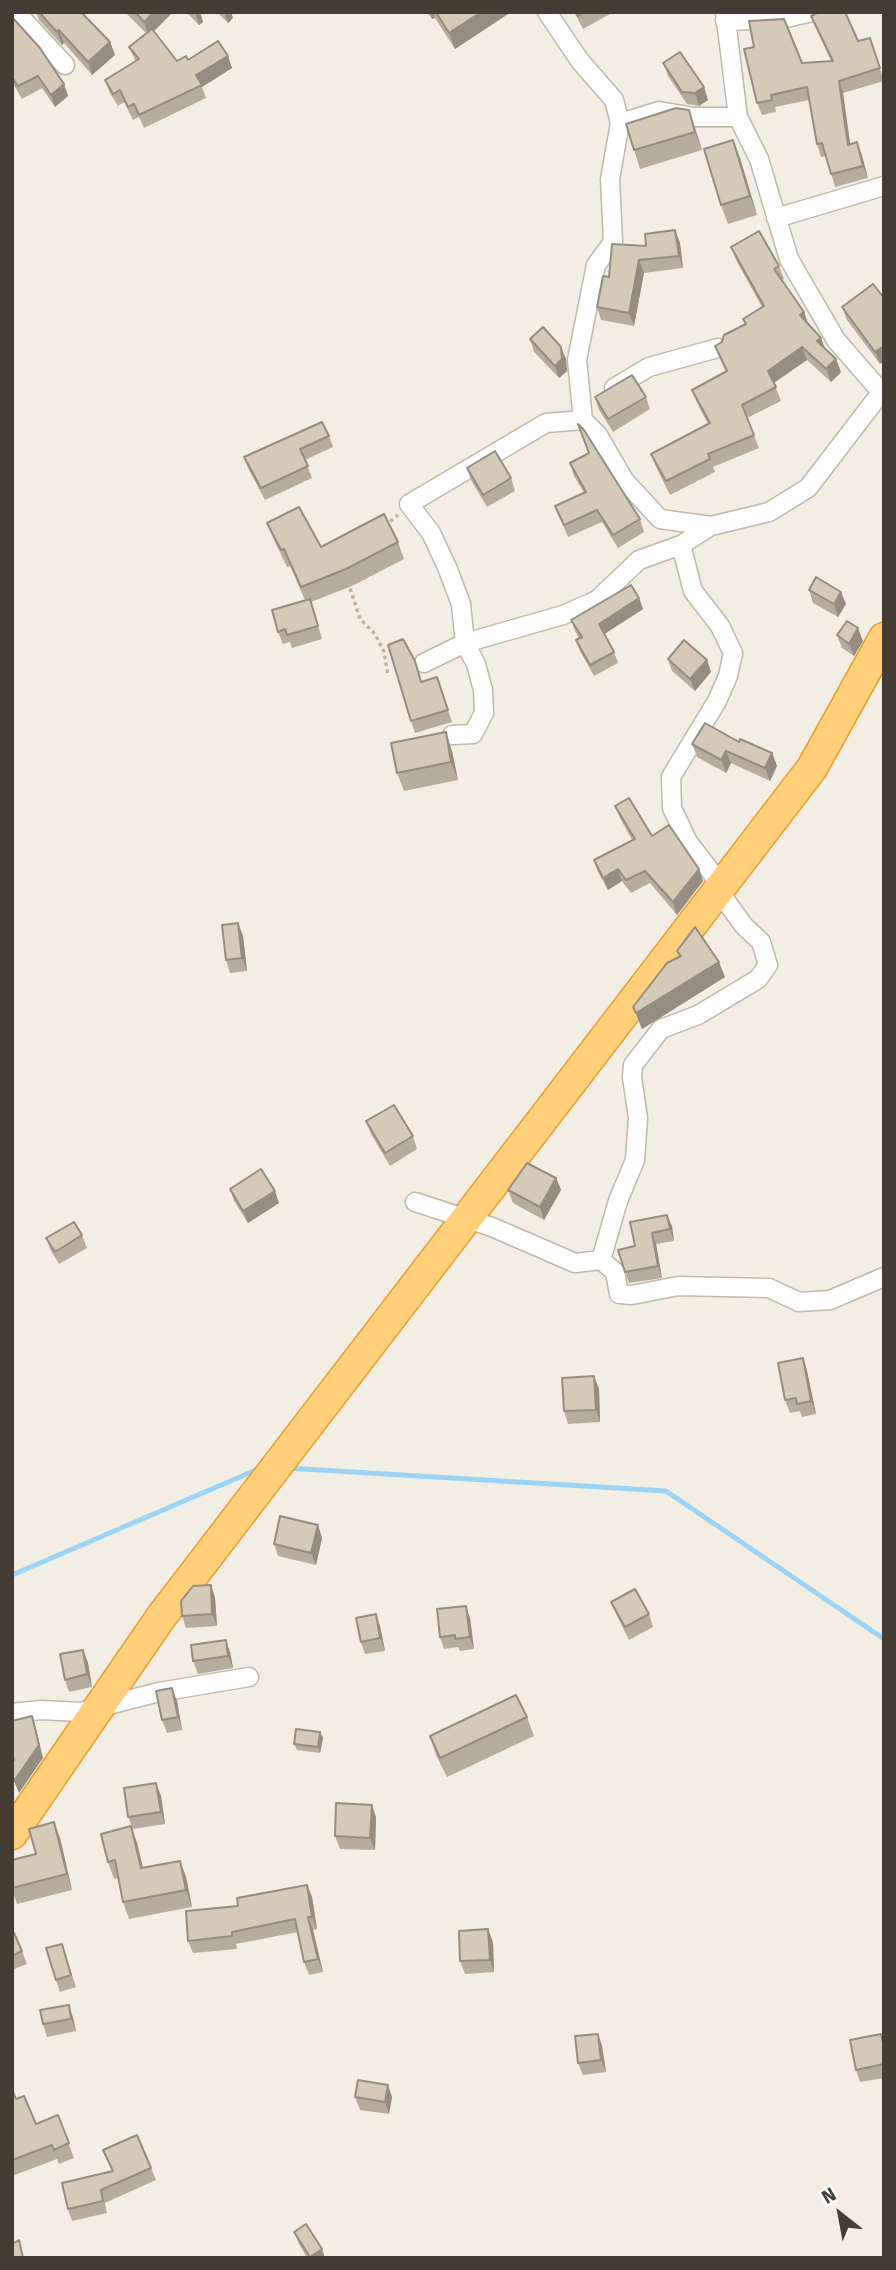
<!DOCTYPE html>
<html>
<head>
<meta charset="utf-8">
<style>
	body { margin:0 }
	#map { position:relative; width:896px; height:2270px; overflow:hidden; background:#f3eee3; font-family:"Fira Sans",sans-serif }
	canvas { display:block }
	.frame { position:absolute; inset:0; border:14px solid #453d33; pointer-events:none }
	.north { position:absolute; left:805px; top:2179px; width:70px; height:70px; -webkit-text-stroke:5px #fff; paint-order:stroke; rotate:329deg; font-size:19px; font-weight:700; line-height:28px; text-align:center; color:#453d33 }
	.north::after { content:''; display:block; margin:auto; width:24px; height:32px; background:#453d33; clip-path:polygon(50% 0,100% 100%,50% 72%,0 100%) }
</style>
</head>
<body>
<div id="map">
<canvas width="896" height="2270"></canvas>
<div class="frame"></div>
<div class="north">N</div>
</div>
<script>
const g = document.querySelector('canvas').getContext('2d');
g.lineJoin = 'round';
const shape = rows => new Path2D(rows.map(r => 'M' + r).join(''));
function stroke(path, color, width, dash) { g.strokeStyle = color; g.lineWidth = width; g.lineCap = dash ? 'butt' : 'round'; g.setLineDash(dash || []); g.stroke(path); }
function paint(path, color) { g.fillStyle = color; g.fill(path, 'evenodd'); }
stroke(shape([
	[287,1468,666,1491,884,1639],
	[12,1575,263,1467]
]), '#9bd4f5', 5);
const minor = shape([
	[16,12,65,65],
	[547,12,580,61,614,100,620,123,659,111,694,117,738,117],
	[725,12,738,117,759,159,789,259,836,340,875,385,884,391],
	[725,21,781,19,813,12],
	[776,218,884,186],
	[614,388,649,367,718,348],
	[883,390,808,488,769,512,711,526,681,545,693,591,720,626,733,653,728,676,717,701,671,777,672,808,688,842,712,873,726,901,744,926,761,942,768,965,758,979,698,1015,661,1029,633,1065,632,1077,638,1118,635,1160,618,1201,601,1260,615,1272,619,1294,632,1295,678,1286,769,1288,799,1302,830,1300,884,1277],
	[583,420,577,360,596,265,613,242,610,179,620,123],
	[681,545,639,560,597,600,563,615,465,643,461,604,447,567,431,533,409,504,546,423,583,420,598,435,624,480,660,519,711,526],
	[424,663,465,643,476,664,483,690,484,713,473,734,452,735],
	[415,1202,492,1227,575,1263,601,1260],
	[12,1713,41,1710,81,1712,159,1692,249,1677]
]);
const trunk = shape([
	[12,1834,161,1617,812,768,884,638]
]);
stroke(minor, '#c2b8a8', 21);
stroke(trunk, '#e89929', 33);
stroke(shape([
	[385,526,398,515],
	[348,582,360,619,375,634,384,652,388,676]
]), '#c2b096', 3.5, [3.5, 3.5]);
stroke(minor, '#fff', 18);
stroke(trunk, '#ffd079', 30);
paint(shape([
	[36,12,81,12,110,42,115,55,92,75,64,43,62,45,39,20],
	[125,12,173,12,154,31,177,61,228,56,232,68,202,87,206,98,144,128,139,117,133,120,124,102,118,106,110,93,105,80,136,62,129,47,146,33],
	[186,12,200,12,203,22,199,25],
	[217,12,231,12,233,18,228,23],
	[427,12,511,12,455,49,435,18,432,19],
	[574,12,609,12,610,14,583,29],
	[811,16,858,41,870,38,884,81,843,93,850,144,857,142,868,178,835,187,826,156,821,157,817,144,809,100,775,107,776,112,762,115,757,103,802,63,831,61,816,28],
	[12,17,64,84,68,96,55,107,42,88,22,99,12,82],
	[663,63,704,87,708,100,699,106,687,104,668,76],
	[689,110,702,150,640,169,634,150],
	[740,158,757,215,728,224,721,205],
	[675,230,680,243,683,268,644,273,634,326,601,320,597,307,609,277,646,246],
	[731,247,779,266,784,279,782,280,804,312,808,324,825,349,836,359,841,372,831,382,807,360,774,383,781,401,747,418,759,448,713,467,715,472,670,495,656,467,651,454,708,424,697,403,692,390,726,372,715,346,745,325,743,319,762,307,736,260],
	[884,298,884,361,880,364,847,320,842,307],
	[530,339,566,359,567,371,559,378,534,352],
	[595,397,646,397,650,409,613,432,599,410],
	[329,436,333,447,305,460,312,478,265,500,248,468,244,457],
	[570,463,640,519,644,532,618,548,602,522,568,537,555,506,584,493,574,476],
	[467,468,511,478,515,491,487,507,471,480],
	[267,523,321,547,398,542,404,559,352,586,311,602,322,639,292,648,290,642,283,644,278,632,305,600,290,566,287,567,274,540],
	[809,590,846,604,838,617,813,603],
	[639,598,643,609,604,634,614,652,618,663,594,676,580,651,576,640,579,638,575,631,571,620],
	[837,635,863,641,854,656,842,648],
	[668,659,707,660,711,672,695,691,672,671],
	[419,673,422,682,437,677,452,722,415,733,411,721],
	[739,742,772,753,777,766,770,781,731,763,726,773,697,757,692,744],
	[452,751,458,780,404,791,397,773],
	[615,806,652,836,699,869,703,881,677,915,650,883,631,893,622,881,608,890,598,872,594,860,632,840,620,818],
	[238,923,243,936,247,971,230,973,226,960],
	[677,951,725,977,642,1029,633,1007,679,957],
	[366,1121,413,1136,417,1149,390,1166,371,1134],
	[556,1178,561,1190,544,1220,513,1203,508,1190],
	[230,1189,279,1203,248,1223,234,1201],
	[630,1222,672,1226,674,1241,656,1244,662,1278,629,1283,625,1272,635,1246],
	[82,1235,87,1248,59,1264,51,1251,46,1238],
	[803,1358,807,1371,816,1414,802,1417,800,1411,790,1413,785,1400],
	[594,1376,599,1389,600,1422,568,1424,564,1411],
	[318,1525,322,1538,316,1565,278,1556,274,1544],
	[211,1585,215,1598,217,1626,186,1628,182,1616],
	[611,1602,649,1614,653,1627,629,1640,616,1614],
	[470,1618,474,1649,460,1651,458,1647,444,1649,440,1637],
	[380,1626,385,1651,365,1654,361,1642],
	[83,1650,88,1663,92,1687,69,1692,65,1680],
	[230,1652,233,1668,198,1674,193,1661],
	[177,1701,182,1730,167,1733,162,1720],
	[527,1717,534,1736,447,1777,436,1755,430,1736],
	[320,1732,323,1738,320,1753,297,1750,294,1744],
	[156,1783,161,1796,165,1824,133,1829,128,1817],
	[376,1817,375,1850,340,1849,335,1836],
	[131,1826,137,1843,143,1868,180,1861,186,1877,192,1907,129,1919,123,1902,118,1878,114,1879,108,1862],
	[60,1838,72,1890,17,1904,12,1890,12,1860,36,1854],
	[307,1885,312,1897,317,1929,313,1930,323,1972,309,1975,304,1962,298,1932,236,1944,237,1949,193,1953,188,1941,238,1906],
	[12,1934,22,1951,27,1964,12,1970],
	[493,1942,494,1972,465,1974,460,1961],
	[62,1944,76,1987,60,1992,56,1980],
	[69,2005,73,2018,76,2031,47,2037,43,2024],
	[598,2034,602,2046,606,2072,583,2075,578,2063],
	[881,2034,884,2041,884,2078,860,2082,856,2070],
	[12,2089,16,2099,36,2124,58,2115,74,2158,59,2164,57,2159,12,2176],
	[355,2097,392,2097,389,2114,360,2110],
	[103,2150,151,2168,156,2180,105,2203,107,2213,72,2221,68,2209,112,2171],
	[294,2232,322,2249,325,2258,307,2258,299,2244]
]), '#b7ad9e');
paint(shape([
	[154,12,173,12,149,36,144,22],
	[195,12,200,12,203,22,199,25],
	[224,12,231,12,233,18,228,23],
	[430,12,433,12,435,18,432,19],
	[481,12,511,12,455,49,449,33],
	[59,30,64,43,62,45,57,32],
	[110,42,115,55,92,75,88,62],
	[228,56,232,68,202,87,196,75],
	[839,81,843,93,852,157,848,145],
	[64,84,68,96,55,107,51,95],
	[704,87,708,100,699,106,695,93],
	[689,110,695,128,702,150,695,132],
	[733,140,740,158,757,215,750,196],
	[857,142,862,155,868,178,863,166],
	[675,230,680,243,683,268,679,256],
	[639,260,644,273,634,326,629,313],
	[804,312,809,326,800,315],
	[821,338,826,351,817,341],
	[884,346,884,361,880,364,875,352],
	[561,347,566,359,567,371,559,378,555,366],
	[802,347,807,360,772,384,768,371],
	[836,359,841,372,831,382,826,369],
	[841,592,846,604,838,617,834,604],
	[639,598,643,609,603,635,599,624],
	[858,628,863,641,854,656,849,644],
	[707,660,711,672,695,691,690,679],
	[446,732,452,751,458,780,451,762],
	[726,751,731,763,726,773,721,760],
	[772,753,777,766,770,781,765,768],
	[618,869,622,881,608,890,603,878],
	[699,869,703,881,677,915,673,902],
	[238,923,243,936,247,971,242,958],
	[719,962,725,977,642,1029,636,1013],
	[556,1178,561,1190,544,1220,540,1207],
	[275,1191,279,1203,248,1223,243,1211],
	[667,1215,672,1226,674,1241,670,1229],
	[652,1233,656,1244,662,1278,658,1266],
	[803,1358,807,1371,816,1414,811,1401],
	[594,1376,599,1389,600,1422,596,1410],
	[318,1525,322,1538,316,1565,311,1553],
	[211,1585,215,1598,217,1626,212,1614],
	[466,1606,470,1618,474,1649,470,1637],
	[376,1614,380,1626,385,1651,380,1638],
	[226,1640,230,1652,233,1668,228,1656],
	[83,1650,88,1663,92,1687,87,1674],
	[172,1688,177,1701,182,1730,178,1717],
	[32,1716,36,1729,43,1758,19,1793,14,1781],
	[320,1732,323,1738,320,1753,318,1747],
	[156,1783,161,1796,165,1824,161,1812],
	[372,1805,376,1817,375,1850,370,1838],
	[54,1822,60,1838,72,1890,67,1874],
	[131,1826,137,1843,147,1885,141,1868],
	[180,1861,186,1877,192,1907,186,1890],
	[307,1885,312,1897,317,1929,312,1917],
	[308,1917,313,1930,323,1972,318,1959],
	[488,1929,493,1942,494,1972,490,1960],
	[69,2005,73,2018,76,2031,71,2019],
	[598,2034,602,2046,606,2072,601,2060],
	[388,2085,392,2097,389,2114,385,2102],
	[322,2249,325,2258,310,2258,310,2257]
]), '#958d81');
const building = shape([
	[39,12,81,12,110,42,88,62,59,30,57,32,39,12],
	[135,12,154,12,144,22,135,12],
	[436,12,481,12,449,33,436,12],
	[576,12,585,12,578,16,576,12],
	[819,12,845,12,858,41,870,38,880,68,839,81,848,145,857,142,863,166,831,174,822,143,817,144,807,87,771,95,772,100,757,103,744,49,754,47,749,21,784,19,802,63,833,61,811,16,819,12],
	[12,17,40,48,64,84,51,95,38,76,18,86,12,77,12,17],
	[152,29,177,61,186,56,188,60,218,41,228,56,196,75,202,85,139,115,134,104,128,107,120,90,113,94,105,80,139,59,129,47,152,29],
	[680,52,704,87,695,93,682,92,663,63,680,52],
	[676,108,689,110,695,132,634,150,626,124,676,108],
	[733,140,750,196,721,205,704,149,733,140],
	[675,230,679,256,639,260,629,313,597,307,603,276,609,277,612,244,646,246,645,234,675,230],
	[759,231,779,266,774,269,804,312,800,315,821,338,817,341,836,359,826,369,802,347,768,371,776,387,742,405,754,435,708,454,710,459,666,481,651,454,710,423,692,390,727,371,715,346,722,342,724,335,746,324,743,319,764,306,731,247,759,231],
	[873,284,884,298,884,346,875,352,842,307,873,284],
	[543,327,561,347,562,359,555,366,530,339,543,327],
	[632,375,646,397,608,419,595,397,632,375],
	[322,422,329,436,300,449,308,466,261,488,244,457,322,422],
	[578,424,584,430,640,519,613,535,597,510,564,525,555,506,586,492,570,463,589,453,578,424],
	[495,451,511,478,483,495,467,468,495,451],
	[299,507,321,547,384,514,398,542,346,569,301,587,284,549,281,550,267,523,299,507],
	[816,577,841,592,834,604,809,590,816,577],
	[631,585,639,598,599,624,614,652,590,665,576,640,582,637,571,620,631,585],
	[310,599,318,626,287,635,285,629,278,632,272,610,310,599],
	[847,621,858,628,849,644,837,635,847,621],
	[403,639,415,661,421,682,437,677,448,710,411,721,388,645,403,639],
	[684,640,707,660,690,679,668,659,684,640],
	[705,723,739,742,740,739,772,753,765,768,726,751,721,760,692,744,705,723],
	[446,732,451,762,397,773,391,743,446,732],
	[629,798,652,836,669,825,699,869,673,902,645,871,626,880,618,869,603,878,594,860,635,839,615,806,629,798],
	[238,923,242,958,226,960,222,925,238,923],
	[695,927,719,962,636,1013,633,1007,667,963,681,956,677,951,695,927],
	[394,1105,413,1136,385,1153,366,1121,394,1105],
	[527,1163,556,1178,540,1207,508,1190,527,1163],
	[261,1169,275,1191,243,1211,230,1189,261,1169],
	[667,1215,670,1229,652,1233,658,1266,625,1272,618,1250,635,1246,630,1222,667,1215],
	[74,1222,82,1235,55,1252,46,1238,74,1222],
	[803,1358,811,1401,797,1404,796,1398,785,1400,778,1363,803,1358],
	[594,1376,596,1410,564,1411,562,1378,594,1376],
	[280,1516,318,1525,311,1553,274,1544,280,1516],
	[211,1585,212,1614,182,1616,181,1601,193,1586,211,1585],
	[635,1589,649,1614,625,1627,611,1602,635,1589],
	[466,1606,470,1637,455,1639,455,1635,440,1637,437,1609,466,1606],
	[376,1614,380,1638,361,1642,356,1618,376,1614],
	[226,1640,228,1656,193,1661,191,1645,226,1640],
	[83,1650,87,1674,65,1680,60,1654,83,1650],
	[172,1688,178,1717,162,1720,156,1691,172,1688],
	[516,1695,527,1717,440,1758,430,1736,516,1695],
	[32,1716,39,1745,14,1781,12,1773,12,1761,14,1760,12,1754,12,1721,32,1716],
	[296,1729,320,1732,318,1747,294,1744,296,1729],
	[156,1783,161,1812,128,1817,124,1788,156,1783],
	[336,1803,372,1805,370,1838,335,1836,336,1803],
	[54,1822,67,1874,12,1888,12,1860,36,1854,29,1829,54,1822],
	[131,1826,141,1868,180,1861,186,1890,123,1902,115,1860,108,1862,101,1834,131,1826],
	[307,1885,312,1917,308,1917,318,1959,304,1962,295,1919,232,1932,232,1936,188,1941,186,1911,238,1906,237,1898,307,1885],
	[488,1929,490,1960,460,1961,459,1931,488,1929],
	[14,1933,22,1951,12,1956,12,1934,14,1933],
	[62,1944,71,1975,56,1980,46,1948,62,1944],
	[69,2005,71,2019,43,2024,40,2010,69,2005],
	[598,2034,601,2060,578,2063,575,2036,598,2034],
	[881,2034,884,2047,884,2064,856,2070,850,2040,881,2034],
	[358,2080,388,2085,385,2102,355,2097,358,2080],
	[12,2089,16,2099,24,2096,36,2124,58,2115,69,2143,54,2150,52,2145,12,2160,12,2089],
	[137,2135,151,2168,101,2190,103,2201,68,2209,62,2183,113,2171,103,2150,137,2135],
	[306,2224,322,2249,310,2257,294,2232,306,2224],
	[19,2240,23,2258,12,2258,12,2244,19,2240]
]);
paint(building, '#d5c9b8');
stroke(building, '#958d81', 2);
</script>
</body>
</html>
